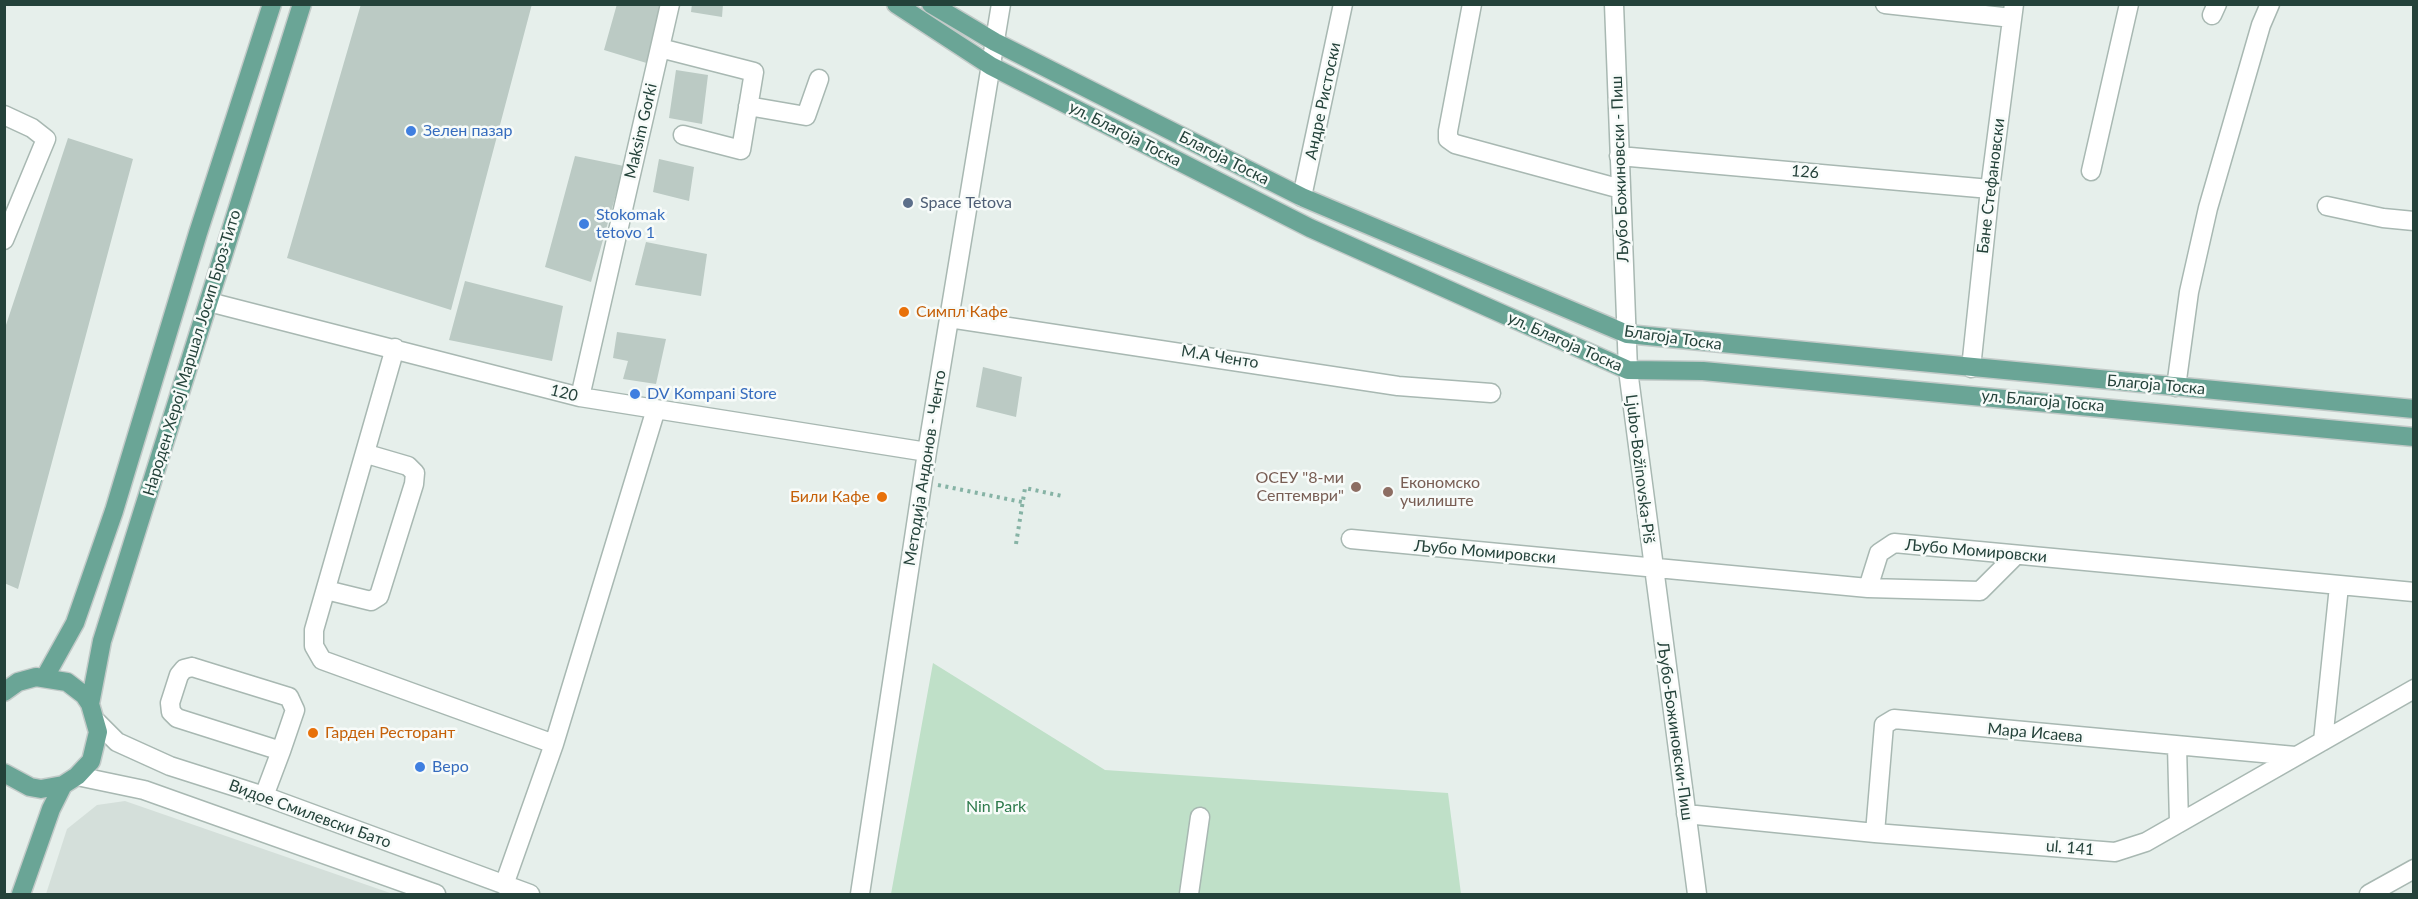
<!DOCTYPE html>
<html>
<head>
<meta charset="utf-8">
<style>
	body { margin:0 }
	#map { position:relative; width:2418px; height:899px; overflow:hidden; background:#e6efeb; font-family:Lato,sans-serif }
	canvas { display:block }
	.frame { position:absolute; inset:0; border:6px solid #24423a; pointer-events:none }
</style>
</head>
<body>
<div id="map">
<canvas width="2418" height="899"></canvas>
<div class="frame"></div>
</div>
<script>
const g = document.querySelector('canvas').getContext('2d');
g.lineJoin = 'round';
function paint(path, color) { g.fillStyle = color; g.fill(path, 'evenodd'); }
const shape = rows => new Path2D(rows.map(r => 'M' + r).join(''));
function stroke(path, color, width, dash) { g.strokeStyle = color; g.lineWidth = width; g.lineCap = dash ? 'butt' : 'round'; g.setLineDash(dash || []); g.stroke(path); }
function label(font, color, halo, rows, align = 'center') {
  g.font = font + ' Lato,sans-serif'; g.lineWidth = 5; g.setLineDash([]); g.textBaseline = 'middle'; g.strokeStyle = halo; g.fillStyle = color; for (const [text, x, y, turn = 0] of rows) {
    g.save(); g.translate(x, y); g.rotate((+turn || 0) * Math.PI / 180); g.textAlign = isNaN(turn) ? turn : align; if (halo) g.strokeText(text, 0, 0); g.fillText(text, 0, 0); g.restore();
  }
}
paint(shape([
	[125,801,393,894,46,894,67,829,97,805]
]), '#d4dfda');
paint(shape([
	[933,663,1105,770,1448,793,1461,894,891,894]
]), '#bfe0c8');
paint(shape([
	[361,4,532,4,451,310,287,258],
	[617,4,666,4,653,65,604,50],
	[692,4,723,4,722,17,691,12],
	[676,70,708,75,702,124,669,118],
	[68,138,133,159,18,589,4,583,4,331],
	[575,156,624,166,591,282,545,267],
	[659,159,694,167,689,201,653,192],
	[646,242,707,254,701,296,635,285],
	[465,281,563,306,552,361,449,340],
	[617,332,666,339,656,384,623,379,628,361,613,358],
	[983,367,1022,377,1016,417,976,407]
]), '#bbcac4');
const minor = shape([
	[1472,4,1448,131,1448,139,1455,144,1621,189],
	[1614,4,1628,370,1697,894],
	[1885,4,2012,18],
	[2212,15,2217,4],
	[660,48,754,72,741,150,683,135],
	[748,106,806,116,819,79],
	[4,115,32,128,46,139,4,240],
	[1619,156,1990,189],
	[2091,171,2129,4],
	[1302,197,1343,4],
	[2327,206,2383,218,2414,221],
	[209,302,580,397,927,452],
	[949,318,1398,386,1491,393],
	[395,348,314,630,314,646,322,660,554,744],
	[1971,368,1990,189,2014,4],
	[2176,387,2189,292,2208,208,2261,25,2270,4],
	[580,397,670,4],
	[1351,539,1868,588,1879,553,1894,543,2414,592],
	[1868,588,1980,591,2016,555],
	[326,590,371,601,379,596,414,484,415,473,408,466,367,454],
	[192,667,289,697,295,710,281,751,177,718,171,712,170,703,179,675,184,669,192,667],
	[97,722,117,742,170,766,264,796,530,894],
	[2323,741,2339,586],
	[2177,746,2179,823],
	[77,776,144,790,436,894],
	[264,796,281,751],
	[1686,814,1875,833,2115,852,2146,842,2414,689],
	[1875,833,1884,725,1894,719,2295,756],
	[504,885,554,744,656,409],
	[860,894,927,452,1001,4],
	[1189,894,1200,817],
	[2369,894,2414,869]
]);
const major = shape([
	[896,4,991,66,1310,228,1628,370,1703,371,2414,437],
	[931,4,995,42,1302,197,1627,334,2414,409],
	[45,677,75,623,114,511,198,233,272,4],
	[4,692,18,682,36,677,67,682,84,695,90,704,98,732,91,761,77,776,63,785,41,789,30,787,4,773],
	[90,704,102,641,302,4],
	[21,894,51,809,63,785]
]);
stroke(minor, '#a8b8b2', 21);
stroke(major, '#c2cac8', 21);
stroke(shape([
	[938,485,1022,502],
	[1016,544,1025,488,1062,496]
]), '#86b3a5', 4, [3, 4.5]);
stroke(minor, '#fff', 18);
stroke(major, '#6aa596', 18);
for (const [x, y, r, color] of [
	[411,131,6,"#3f7fe0"],
	[908,203,6,"#5c6f8a"],
	[584,224,6,"#3f7fe0"],
	[904,312,6,"#e8710a"],
	[635,394,6,"#3f7fe0"],
	[1356,487,6,"#8d6e63"],
	[1388,492,6,"#8d6e63"],
	[882,497,6,"#e8710a"],
	[313,733,6,"#e8710a"],
	[420,767,6,"#3f7fe0"]
]) { const dot = new Path2D(); dot.arc(x, y, r, 0, 2 * Math.PI); g.fillStyle = color; g.fill(dot); stroke(dot, '#f7fbf9', 2); }
label('16px', '#24423a', '#f7fbf9', [
	["Андре Ристоски",1323,101,-78],
	["Maksim Gorki",641,131,-77],
	["ул. Благоја Тоска",1125,134,27],
	["Благоја Тоска",1224,158,27],
	["Љубо Божиновски - Пиш",1620,169,-92],
	["126",1805,172,5],
	["Бане Стефановски",1991,186,-83],
	["Благоја Тоска",1673,338,8],
	["ул. Благоја Тоска",1565,342,24],
	["Народен Херој Маршал Јосип Броз-Тито",192,353,-73],
	["М.А Ченто",1220,357,9],
	["Благоја Тоска",2156,385,5],
	["120",564,393,14],
	["ул. Благоја Тоска",2043,401,5],
	["Методија Андонов - Ченто",925,468,-81],
	["Ljubo-Božinovska-Piš",1640,469,83],
	["Љубо Момировски",1976,551,5],
	["Љубо Момировски",1485,552,5],
	["Љубо-Божиновски-Пиш",1675,731,82],
	["Мара Исаева",2035,733,5],
	["Видое Смилевски Бато",310,814,20],
	["ul. 141",2070,848,5]
]);
label('16px', '#366cbe', '#f7fbf9', [
	["Зелен пазар",423,131],
	["Stokomak",596,215],
	["tetovo 1",596,233],
	["DV Kompani Store",647,394],
	["Веро",432,767]
], 'left');
label('16px', '#4e5e75', '#f7fbf9', [
	["Space Tetova",920,203]
], 'left');
label('16px', '#c56008', '#f7fbf9', [
	["Симпл Кафе",916,312],
	["Били Кафе",870,497,"right"],
	["Гарден Ресторант",325,733]
], 'left');
label('16px', '#785e54', '#f7fbf9', [
	["ОСЕУ \"8-ми",1344,478],
	["Септември\"",1344,496],
	["Економско",1400,483,"left"],
	["училиште",1400,501,"left"]
], 'right');
label('16px', '#2d7a4b', '#f7fbf9', [
	["Nin Park",996,807]
]);
</script>
</body>
</html>
